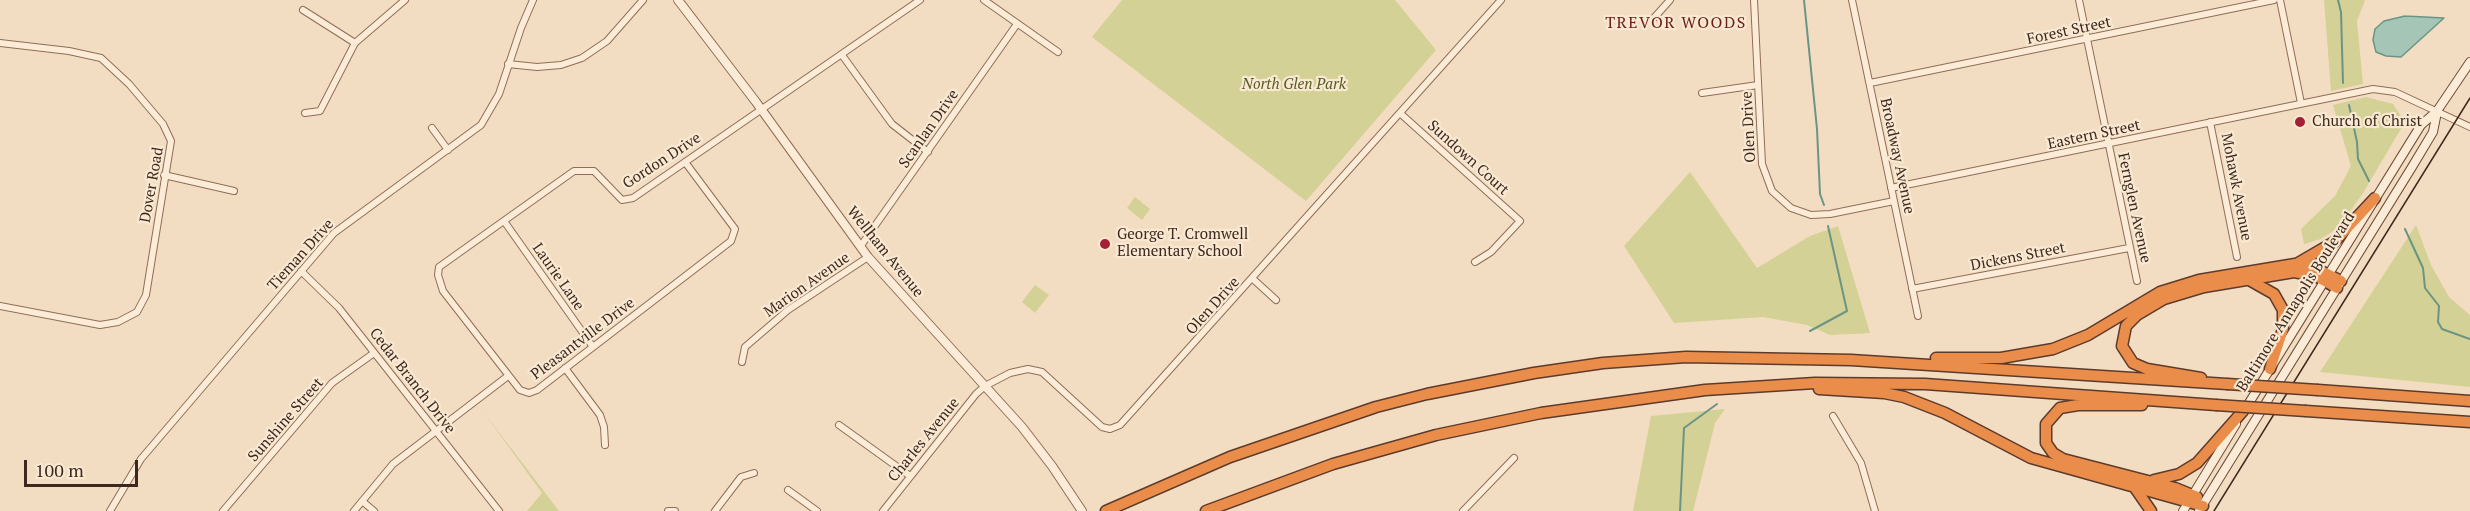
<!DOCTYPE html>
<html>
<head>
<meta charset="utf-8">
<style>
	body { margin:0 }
	#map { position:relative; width:2470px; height:511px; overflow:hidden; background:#f3ddc2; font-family:"PT Serif",serif }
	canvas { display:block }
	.scale { position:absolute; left:24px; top:460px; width:114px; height:27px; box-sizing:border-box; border:3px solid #3e281d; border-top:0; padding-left:8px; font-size:18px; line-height:21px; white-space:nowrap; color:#3e281d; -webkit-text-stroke:4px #f9e9d3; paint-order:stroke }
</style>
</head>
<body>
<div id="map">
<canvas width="2470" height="511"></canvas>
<div class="scale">100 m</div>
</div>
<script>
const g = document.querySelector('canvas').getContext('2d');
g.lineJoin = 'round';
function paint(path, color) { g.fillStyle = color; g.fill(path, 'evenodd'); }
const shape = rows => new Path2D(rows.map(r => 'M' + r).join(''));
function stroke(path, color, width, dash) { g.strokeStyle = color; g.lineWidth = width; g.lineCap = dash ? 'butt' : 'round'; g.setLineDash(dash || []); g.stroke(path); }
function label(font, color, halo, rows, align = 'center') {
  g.font = font + ' "PT Serif",serif'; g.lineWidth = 4.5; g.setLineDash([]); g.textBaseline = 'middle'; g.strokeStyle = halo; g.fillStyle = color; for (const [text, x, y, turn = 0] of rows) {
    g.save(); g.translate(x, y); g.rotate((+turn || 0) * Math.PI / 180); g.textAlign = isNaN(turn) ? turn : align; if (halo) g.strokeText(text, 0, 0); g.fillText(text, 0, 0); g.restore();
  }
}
paint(shape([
	[1122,0,1395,0,1436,50,1306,201,1092,37],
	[2324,0,2365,0,2357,21,2363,84,2331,91],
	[2366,97,2393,104,2405,122,2363,193,2339,227,2321,239,2304,244,2301,229,2335,196,2351,166,2333,105],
	[1690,172,1757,268,1810,236,1838,226,1870,333,1830,335,1807,325,1763,317,1674,323,1624,246],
	[1135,197,1150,209,1142,220,1127,208],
	[2416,225,2431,265,2449,297,2470,315,2470,387,2320,372],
	[1035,285,1049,295,1035,313,1022,302],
	[1725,409,1715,423,1693,511,1633,511,1651,416],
	[482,410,559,511,527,511,542,493]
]), '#d3d195');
const water = shape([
	[2405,16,2444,18,2401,57,2386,56,2376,52,2373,40,2375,29,2384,21,2405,16]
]);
paint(water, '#a5c5b7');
stroke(water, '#6a9584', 1.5);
stroke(shape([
	[1804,0,1817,129,1820,194,1824,205],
	[2338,0,2341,12,2343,83],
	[2349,105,2357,142,2358,159,2369,181],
	[2405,229,2423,268,2425,288,2439,306,2438,322,2442,329,2470,339],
	[1810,331,1847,311,1828,226],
	[1680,511,1684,428,1717,404]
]), '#6a9584', 2);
const minor = shape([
	[984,0,1058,52],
	[1754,0,1762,164,1772,191,1791,208,1811,215,1830,214,1894,201],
	[1852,0,1918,316],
	[2079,0,2137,281],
	[2280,0,2301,103],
	[303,10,355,43],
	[1653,19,1670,0],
	[0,43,69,51,101,58,129,84,163,124,171,141,146,295,137,312,118,322,100,325,0,306],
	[842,55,892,124,928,152],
	[508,64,537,67,561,65,582,58,607,41,643,0],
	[1870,83,2274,0],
	[1702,93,1758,85],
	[305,113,320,111,355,43,405,0],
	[1401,114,1520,221,1491,252,1475,262],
	[2210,122,2237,257],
	[432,128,448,150],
	[685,162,735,229,731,241,537,390,529,393,520,390,443,291,438,275,439,267,574,171,594,171,622,200,633,198,920,0],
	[164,175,234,191],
	[1891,188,2373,89,2395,92,2470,127],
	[504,221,593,347],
	[860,247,1017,24],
	[301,271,339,308,499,511],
	[1253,279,1276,300],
	[1912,289,2129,248],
	[742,362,745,347,788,310,868,257],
	[565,368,600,415,604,427,605,445],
	[1833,416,1861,463,1875,511],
	[839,425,910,476],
	[788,490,817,511],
	[362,501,374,511],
	[110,511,141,459,334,233,481,125,499,94,521,28,533,0],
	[223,511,332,383,374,353],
	[354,511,393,464,508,376],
	[668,511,675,511],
	[715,511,741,477,754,473],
	[883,511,976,394,985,386,1010,373,1028,369,1042,372,1102,427,1110,429,1120,425,1501,0],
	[1463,511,1514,458]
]);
const tertiary = shape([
	[678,0,756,102,868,257,1022,427,1052,466,1082,511]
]);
const secondary = shape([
	[2244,411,2421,125,2437,111,2470,62],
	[2183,511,2236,424],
	[2199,511,2412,167,2433,132,2437,112]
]);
const motorway = shape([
	[2298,263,2334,242,2375,198],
	[2251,281,2274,294,2283,310,2283,329,2270,369],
	[1936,358,2001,358,2053,349,2088,335,2160,292,2199,280,2295,264,2313,267,2341,281],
	[2201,378,2147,369,2133,363,2122,346,2126,326,2137,315,2164,299,2204,287,2294,272,2316,276,2337,288],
	[1819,389,1884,393,1904,397,1945,413,2031,458,2203,506],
	[2318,390,2470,401],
	[2142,405,2078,405,2060,408,2046,424,2046,443,2053,453,2063,459,2175,488,2197,497],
	[2306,411,2470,422],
	[2154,480,2179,474,2197,463,2243,411],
	[2133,485,2151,511],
	[1106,511,1230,457,1376,407,1427,394,1534,373,1603,363,1686,357,1851,360,2227,384],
	[1206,511,1333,464,1436,435,1541,413,1705,390,1815,383,1925,384,2216,405]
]);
stroke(minor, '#8f6d57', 8);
stroke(tertiary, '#8f6d57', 10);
stroke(secondary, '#714e3a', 10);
stroke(motorway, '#5d3b2c', 13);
stroke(minor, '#fcecd7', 6);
stroke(tertiary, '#fcecd7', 8);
stroke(secondary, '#fcecd7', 8);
stroke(motorway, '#eb8d4a', 10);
stroke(shape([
	[2214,511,2470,98]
]), '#3e281d', 1.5);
const motorwayBridge = shape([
	[2227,384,2318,390],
	[2216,405,2306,411]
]);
stroke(motorwayBridge, '#5d3b2c', 13, []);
stroke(motorwayBridge, '#eb8d4a', 10);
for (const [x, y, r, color] of [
	[2300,122,6,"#a52034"],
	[1105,244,6,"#a52034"]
]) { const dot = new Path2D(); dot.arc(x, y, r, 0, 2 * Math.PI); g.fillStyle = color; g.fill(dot); stroke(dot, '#f9e9d3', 2); }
label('15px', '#3e281d', '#f9e9d3', [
	["Forest Street",2069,31,-12],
	["Olen Drive",1749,127,-93],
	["Scanlan Drive",929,129,-55],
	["Eastern Street",2094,135,-12],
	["Broadway Avenue",1897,156,78],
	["Sundown Court",1468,158,42],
	["Gordon Drive",662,161,-33],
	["Dover Road",152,185,-80],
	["Mohawk Avenue",2236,187,79],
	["Fernglen Avenue",2134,208,78],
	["Wellham Avenue",885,252,51],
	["Tieman Drive",301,255,-48],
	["Dickens Street",2018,257,-11],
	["Laurie Lane",558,277,55],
	["Marion Avenue",807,285,-35],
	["Baltimore Annapolis Boulevard",2296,302,-58],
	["Olen Drive",1213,306,-48],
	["Pleasantville Drive",583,339,-37],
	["Cedar Branch Drive",412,381,52],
	["Sunshine Street",286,420,-49],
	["Charles Avenue",924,440,-51]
]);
label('italic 15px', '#565c21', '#f9e9d3', [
	["North Glen Park",1294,85]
]);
label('15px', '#3e281d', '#f9e9d3', [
	["Church of Christ",2312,122],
	["George T. Cromwell",1117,235],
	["Elementary School",1117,252]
], 'left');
g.letterSpacing = '1.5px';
label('16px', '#6f1d17', '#f9e9d3', [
	["TREVOR WOODS",1676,23]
]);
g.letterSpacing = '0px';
</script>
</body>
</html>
